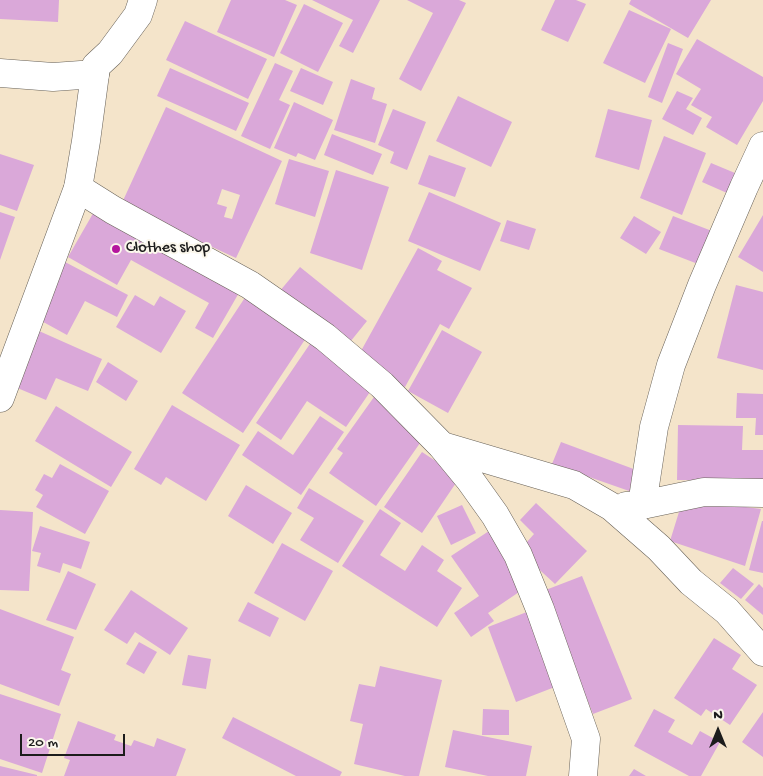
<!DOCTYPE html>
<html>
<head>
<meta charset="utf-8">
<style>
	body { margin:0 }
	#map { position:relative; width:763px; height:776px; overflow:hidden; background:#f4e4ca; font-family:"Gochi Hand",sans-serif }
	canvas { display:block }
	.north { position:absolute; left:693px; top:706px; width:50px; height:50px; -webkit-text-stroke:4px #fbf7ec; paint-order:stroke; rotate:0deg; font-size:14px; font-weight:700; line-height:20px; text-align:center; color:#1c1c1c }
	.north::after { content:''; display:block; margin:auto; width:18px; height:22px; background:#1c1c1c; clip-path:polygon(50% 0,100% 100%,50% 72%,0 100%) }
	.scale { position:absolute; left:20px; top:734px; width:105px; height:22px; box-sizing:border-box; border:2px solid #1c1c1c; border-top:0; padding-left:6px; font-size:15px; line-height:18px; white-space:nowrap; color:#1c1c1c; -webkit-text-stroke:4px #fbf7ec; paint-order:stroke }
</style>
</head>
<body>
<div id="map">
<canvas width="763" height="776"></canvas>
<div class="north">N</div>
<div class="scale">20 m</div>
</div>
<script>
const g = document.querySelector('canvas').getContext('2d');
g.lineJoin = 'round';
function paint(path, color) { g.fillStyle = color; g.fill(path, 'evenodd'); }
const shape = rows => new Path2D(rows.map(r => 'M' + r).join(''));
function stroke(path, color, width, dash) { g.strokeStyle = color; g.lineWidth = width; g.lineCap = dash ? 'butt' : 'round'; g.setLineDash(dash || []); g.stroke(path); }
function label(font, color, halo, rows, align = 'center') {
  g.font = font + ' "Gochi Hand",sans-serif'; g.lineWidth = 4; g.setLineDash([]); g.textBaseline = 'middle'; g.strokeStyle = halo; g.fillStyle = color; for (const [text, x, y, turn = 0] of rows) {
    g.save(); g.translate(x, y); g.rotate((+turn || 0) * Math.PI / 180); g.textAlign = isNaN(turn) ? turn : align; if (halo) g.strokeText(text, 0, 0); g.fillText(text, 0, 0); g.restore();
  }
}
paint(shape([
	[0,0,59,0,58,22,0,19],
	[231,0,285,0,297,5,274,57,217,32],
	[312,0,380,0,353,53,339,46,353,20],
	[407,0,459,0,466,3,421,91,399,79,433,13],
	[555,0,576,0,586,4,568,42,541,30],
	[631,0,711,0,688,38,629,4],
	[304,4,343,23,318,72,280,53],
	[629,10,671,29,645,83,603,63],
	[185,21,267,59,248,99,166,60],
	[697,39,763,77,763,101,737,145,706,127,712,117,691,105,701,89,676,74],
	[668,43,683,49,662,103,648,97],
	[275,63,293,71,279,100,290,105,270,149,241,136],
	[170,68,249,103,236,131,157,96],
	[301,68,333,82,323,105,290,91],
	[351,79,375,88,372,99,387,104,375,143,334,130],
	[677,91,693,98,686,109,702,118,693,135,662,119],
	[458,96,512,122,491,167,436,141],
	[294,102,333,120,315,160,298,153,296,157,274,148],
	[166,107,282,161,236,258,121,205],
	[222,189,240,195,232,219,224,217,227,207,217,204],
	[393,109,426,122,407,170,390,163,394,152,378,145],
	[608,109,652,120,639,170,595,157],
	[332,134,382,154,373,175,324,155],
	[664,136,706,153,682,215,640,198],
	[0,154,34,165,17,211,0,205],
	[429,155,466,168,455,197,418,184],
	[289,159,329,171,315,217,275,204],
	[711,163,735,173,727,193,702,182],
	[336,170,389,187,362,270,310,253],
	[429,192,501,223,480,271,408,241],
	[95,210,240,291,213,338,195,328,209,303,131,260,117,285,68,257],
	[0,212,15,217,0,260],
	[763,215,763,272,738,257],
	[634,216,661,232,646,254,620,238],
	[673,216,712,231,698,264,659,249],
	[507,220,536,229,529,250,500,241],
	[418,248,442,261,437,270,472,288,449,329,440,324,405,387,356,360],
	[65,262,128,295,117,317,85,301,67,335,36,318],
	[300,267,367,321,346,347,279,292],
	[736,285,763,292,763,370,717,358],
	[135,295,154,306,160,296,186,311,161,353,116,327],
	[246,296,308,335,243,433,182,393],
	[442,330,482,352,448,413,408,391],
	[39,331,102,359,88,391,56,378,46,400,15,387],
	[314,338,372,389,346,427,307,401,281,440,256,423],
	[108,362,138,381,126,401,96,382],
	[737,393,763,394,763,435,755,435,756,418,736,418],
	[374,397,427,433,376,506,329,473,343,453,337,449],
	[172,405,240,445,206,501,166,477,161,485,134,469],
	[56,406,132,452,111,487,35,441],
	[320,416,344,432,301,495,242,455,258,431,293,455],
	[678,425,743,426,742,450,763,450,763,481,677,480],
	[561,442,639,471,632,492,552,464],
	[422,452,460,477,422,533,384,507],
	[60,464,109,491,85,534,36,507,43,495,35,490,44,474,52,478],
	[246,485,292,513,273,544,228,516],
	[309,488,364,521,338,563,300,540,314,518,297,508],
	[683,499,761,509,745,566,670,541],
	[536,503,587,551,555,584,519,551,534,534,520,520],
	[462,505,476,533,451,545,437,516],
	[380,509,401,523,380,555,405,571,422,545,444,560,437,571,462,588,437,627,342,566],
	[0,510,33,512,29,591,0,590],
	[762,521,763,521,763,573,749,570],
	[40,526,90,542,81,569,63,563,60,573,37,566,41,553,32,551],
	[489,531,528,586,488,613,494,621,471,637,454,613,479,596,451,556],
	[282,543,333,571,305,621,254,593],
	[733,568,754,584,741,599,720,583],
	[68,571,96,584,76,630,46,620],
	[582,576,632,699,593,714,543,591],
	[759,584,763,588,763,615,745,600],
	[131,590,188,628,170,655,135,632,127,644,104,630],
	[248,602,279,618,270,637,238,621],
	[0,609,74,637,61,670,71,674,59,706,0,684],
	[532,610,560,685,516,702,488,627],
	[714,638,741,655,732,669,757,685,730,725,706,709,701,716,674,698],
	[139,642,157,652,144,674,126,664],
	[188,655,211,659,206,689,182,685],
	[380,666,442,680,419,776,405,776,354,764,363,724,350,721,359,684,375,687],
	[0,694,61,714,42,773,0,759],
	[483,709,509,710,509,735,482,735],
	[654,709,675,720,668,732,692,745,700,731,720,742,701,776,689,776,634,746],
	[763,712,763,757,742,742],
	[233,717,342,772,340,776,296,776,222,738],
	[78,721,116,735,114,740,131,746,134,740,154,747,157,738,186,749,176,776,64,776,70,760,64,758],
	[453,730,532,746,526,776,488,776,445,767],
	[0,766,37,775,37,776,0,776],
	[634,769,646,776,629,776]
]), '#daa8d9');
const minor = shape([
	[78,188,113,210,250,285,325,337,382,385,442,446,470,480,495,515,518,555,540,609,586,739,583,776],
	[442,446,574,485,612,507,659,548,691,582,727,611,763,652],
	[642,505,654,427,671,365,702,285,744,187,763,146],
	[626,506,642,505,704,492,763,493]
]);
const tertiary = shape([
	[0,398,78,188,86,141,95,74]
]);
const primary = shape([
	[0,73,53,77,95,74,96,66,110,53,138,15,143,0]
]);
stroke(minor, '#686259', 29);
stroke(tertiary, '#686259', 29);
stroke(primary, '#686259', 29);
stroke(minor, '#fff', 28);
stroke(tertiary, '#fff', 28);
stroke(primary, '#fff', 28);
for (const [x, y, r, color] of [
	[116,249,5,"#b5179e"]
]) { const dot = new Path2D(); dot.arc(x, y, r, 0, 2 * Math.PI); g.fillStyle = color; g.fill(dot); stroke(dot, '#fbf7ec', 2); }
label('16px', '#1c1c1c', '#fbf7ec', [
	["Clothes shop",126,249]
], 'left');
</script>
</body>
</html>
